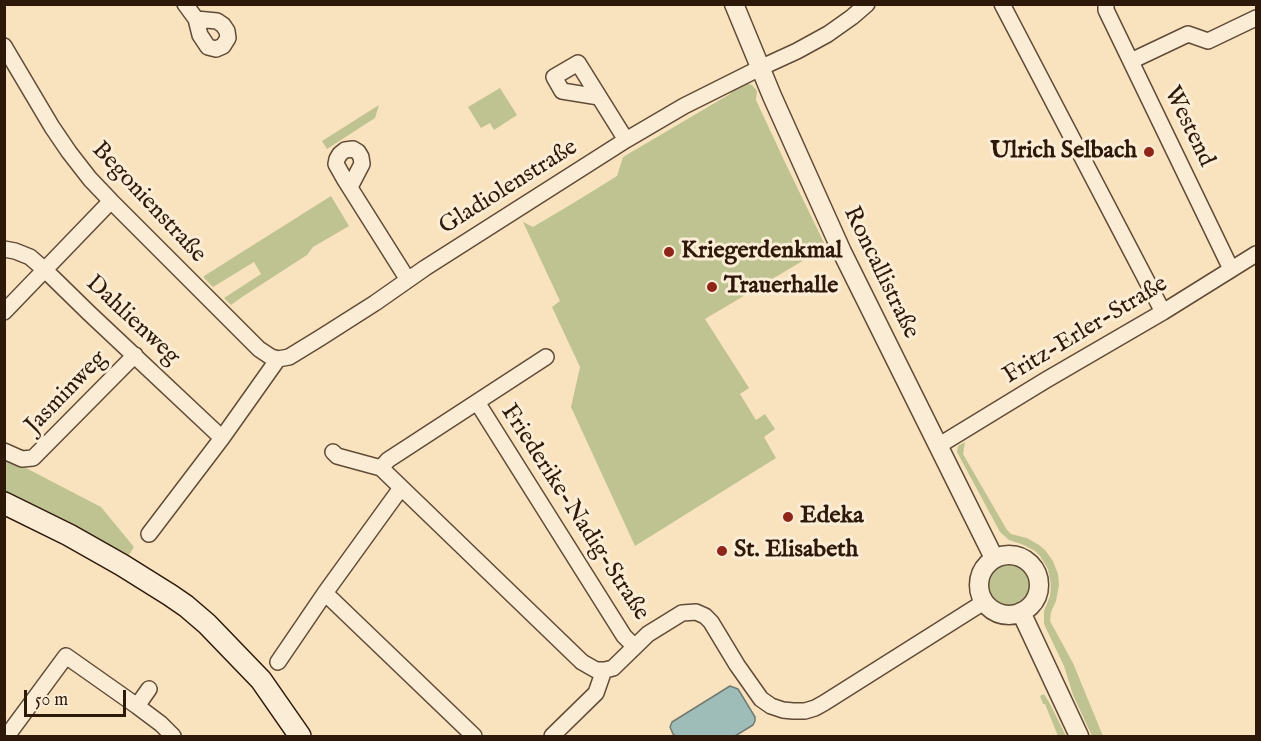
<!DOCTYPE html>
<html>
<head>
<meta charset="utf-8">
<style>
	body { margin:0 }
	#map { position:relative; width:1261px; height:741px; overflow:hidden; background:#f9e3bf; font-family:"IM FELL English",serif }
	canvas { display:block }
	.frame { position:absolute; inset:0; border:6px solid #2e180a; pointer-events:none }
	.scale { position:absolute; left:24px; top:690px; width:102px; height:27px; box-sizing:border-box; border:3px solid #2e180a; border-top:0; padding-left:8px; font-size:18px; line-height:21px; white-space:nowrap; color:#2e180a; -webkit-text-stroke:4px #fbedd5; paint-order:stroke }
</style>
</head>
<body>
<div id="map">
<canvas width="1261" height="741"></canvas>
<div class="frame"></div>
<div class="scale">50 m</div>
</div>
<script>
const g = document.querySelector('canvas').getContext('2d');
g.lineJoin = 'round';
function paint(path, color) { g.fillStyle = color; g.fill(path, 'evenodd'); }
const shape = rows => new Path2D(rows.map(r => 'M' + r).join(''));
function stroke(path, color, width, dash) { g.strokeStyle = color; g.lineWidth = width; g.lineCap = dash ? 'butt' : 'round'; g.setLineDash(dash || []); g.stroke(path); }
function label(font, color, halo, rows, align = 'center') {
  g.font = font + ' "IM FELL English",serif'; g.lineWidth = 6; g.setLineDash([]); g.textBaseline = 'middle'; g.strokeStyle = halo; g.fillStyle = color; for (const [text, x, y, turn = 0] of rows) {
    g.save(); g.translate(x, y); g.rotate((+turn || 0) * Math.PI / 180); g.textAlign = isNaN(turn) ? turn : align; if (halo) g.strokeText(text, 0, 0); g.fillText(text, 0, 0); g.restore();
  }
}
paint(shape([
	[746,83,752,85,757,91,756,100,783,158,826,247,705,319,749,388,740,394,756,420,765,414,775,429,764,437,776,458,635,546,571,407,580,367,552,307,560,301,523,222,533,227,575,202,617,176,623,157,730,94,734,89],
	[500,88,517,115,494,130,490,123,481,128,468,107],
	[379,105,375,118,327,149,322,141],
	[331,196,349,226,313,247,307,255,242,297,231,305,224,298,261,274,254,262,213,287,204,278,204,276],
	[965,442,963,454,1007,530,1011,534,1027,538,1039,545,1045,550,1053,561,1058,574,1059,585,1056,601,1051,612,1050,621,1073,663,1103,736,1092,736,1073,695,1064,666,1044,624,1044,611,1050,596,1051,585,1048,569,1040,556,1035,551,1024,545,1009,540,1000,532,957,452,958,446],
	[5,458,22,466,101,507,134,547,129,555,42,510,5,492],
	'987 585a22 22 0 1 1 44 0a22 22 0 1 1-44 0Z',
	[1044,694,1049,702,1066,736,1058,736,1045,704,1043,704,1040,696]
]), '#bec391');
const water = shape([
	[730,686,738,689,755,717,755,721,753,725,735,736,676,736,673,734,670,727,672,722,730,686]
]);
paint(water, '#9fbdb8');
stroke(water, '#727b72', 1.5);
const minor = shape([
	[185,4,196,19,200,35,208,47,216,49,223,46,228,38,227,31,223,25,217,21,196,19],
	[1002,4,1163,312],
	[1106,4,1106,10,1231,269],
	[4,46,52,127,69,152,90,179,111,201,259,349,271,357,278,359,289,357,320,338,375,303,425,268,626,140,684,106,760,68,797,51,828,34,852,17,867,4],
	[1131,61,1188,34,1208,41,1256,18],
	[599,97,562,91,554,77,578,63,626,140],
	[350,187,362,164,361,157,358,152,353,149,345,150,340,154,337,159,336,164,345,180,408,280],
	[4,249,15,251,30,257,45,270,89,313,222,438],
	[4,312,111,201],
	[477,402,624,636,635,647],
	[938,446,1046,380,1163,312,1256,254],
	[4,451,22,459,33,458,135,355],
	[333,452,337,456,381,468,582,662,596,670,605,670,613,668,648,634,682,613,696,612,705,616,711,622,737,665,761,699,771,706,783,710,793,711,805,711,815,708,824,703,984,602],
	[381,468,388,460,546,357],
	[149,534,222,438,278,359],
	[325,593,474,736],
	[278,662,325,593,401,488],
	[137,706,149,689],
	[7,736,66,656,137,706,161,724,173,736],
	[552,736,596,693,604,670]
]);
const tertiary = shape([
	[734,4,772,96,842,252,994,558],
	'979 585a30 30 0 1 1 60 0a30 30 0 1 1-60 0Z',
	[1021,612,1079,736]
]);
const secondary = shape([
	[4,503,69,535,122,565,170,595,186,606,207,624,261,680,300,736]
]);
stroke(minor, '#614b37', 18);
stroke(tertiary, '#614b37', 21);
stroke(secondary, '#2e180a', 24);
stroke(minor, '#fbedd5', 15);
stroke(tertiary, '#fbedd5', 18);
stroke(secondary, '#fbedd5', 21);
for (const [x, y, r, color] of [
	[1149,152,6,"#8f2418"],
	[669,252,6,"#8f2418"],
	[712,287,6,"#8f2418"],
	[788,517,6,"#8f2418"],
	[722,551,6,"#8f2418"]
]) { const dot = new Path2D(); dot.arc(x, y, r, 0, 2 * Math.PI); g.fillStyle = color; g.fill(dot); stroke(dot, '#fbedd5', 2); }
label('24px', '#2e180a', '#fbedd5', [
	["Westend",1188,127,64],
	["Gladiolenstraße",509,188,-32],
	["Begonienstraße",148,203,47],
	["Roncallistraße",880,273,64],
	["Dahlienweg",132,321,43],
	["Fritz-Erler-Straße",1086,331,-31],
	["Jasminweg",67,393,-46],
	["Friederike-Nadig-Straße",574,513,57]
]);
label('bold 24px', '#2e180a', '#fbedd5', [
	["Ulrich Selbach",1137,152,"right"],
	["Kriegerdenkmal",681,252],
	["Trauerhalle",724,287],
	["Edeka",800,517],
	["St. Elisabeth",734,551]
], 'left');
</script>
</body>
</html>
